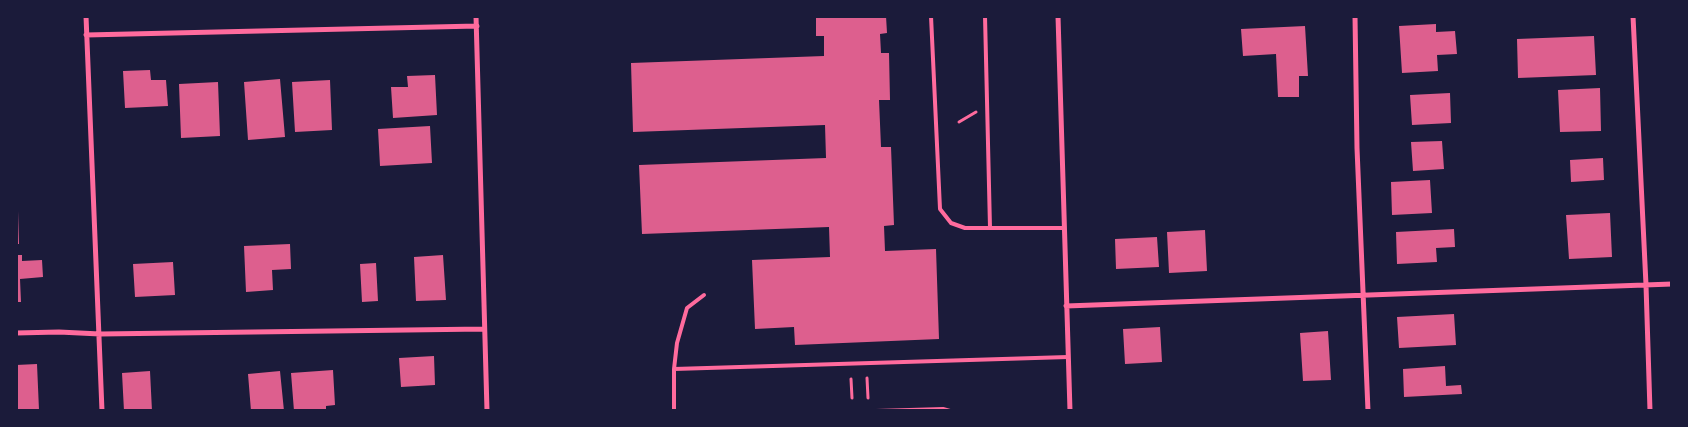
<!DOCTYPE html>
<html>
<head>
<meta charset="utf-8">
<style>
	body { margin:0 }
	#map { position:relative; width:1688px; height:427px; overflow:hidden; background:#1b1b3a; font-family:"IBM Plex Sans",sans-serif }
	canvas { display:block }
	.frame { position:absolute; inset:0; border:18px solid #1b1b3a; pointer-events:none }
</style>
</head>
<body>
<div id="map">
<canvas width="1688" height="427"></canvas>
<div class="frame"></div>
</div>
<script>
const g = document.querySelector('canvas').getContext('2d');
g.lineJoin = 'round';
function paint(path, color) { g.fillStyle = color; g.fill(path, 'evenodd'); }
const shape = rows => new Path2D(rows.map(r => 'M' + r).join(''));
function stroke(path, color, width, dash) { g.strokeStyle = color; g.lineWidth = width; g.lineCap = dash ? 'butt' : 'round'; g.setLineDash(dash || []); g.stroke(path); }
paint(shape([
	[816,16,886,16,887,33,880,34,881,53,889,53,890,100,879,100,881,147,891,147,894,225,884,226,885,251,936,249,939,339,795,345,794,327,755,329,752,260,830,257,829,227,642,234,639,165,826,158,825,125,633,132,631,63,824,56,824,36,816,36],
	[1436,24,1436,32,1455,31,1457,54,1437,55,1438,71,1402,73,1399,26],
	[1305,26,1308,76,1299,76,1299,97,1278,97,1276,54,1243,56,1241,29],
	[1594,36,1596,75,1518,78,1517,39],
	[150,70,151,80,166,80,168,106,125,108,123,71],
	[435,75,437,115,393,118,391,87,408,87,407,76],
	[280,79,285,137,248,140,244,82],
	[330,80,332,130,295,132,292,82],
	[218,82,220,136,181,138,179,84],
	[1600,88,1601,131,1560,132,1558,90],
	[1450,93,1451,123,1412,125,1410,95],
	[430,126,432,163,380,166,378,129],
	[1442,141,1444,169,1413,171,1411,142],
	[1603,158,1604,180,1571,182,1570,160],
	[1430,180,1432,213,1392,215,1391,182],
	[16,211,18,211,19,244,16,244],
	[1610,213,1612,257,1569,259,1566,215],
	[1454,229,1455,247,1436,248,1437,262,1397,264,1396,232],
	[1205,230,1207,271,1169,273,1167,232],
	[1157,237,1159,267,1116,269,1115,239],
	[290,244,291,269,272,270,273,290,246,292,244,246],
	[16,255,22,255,22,261,42,260,43,277,20,279,21,302,16,302],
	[443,255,446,300,416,301,414,257],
	[173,262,175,295,135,297,133,264],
	[376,263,378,301,362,302,360,264],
	[1454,314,1456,345,1399,348,1397,317],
	[1160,327,1162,362,1125,364,1123,329],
	[1328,331,1331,380,1303,381,1300,333],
	[434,356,435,385,401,387,399,358],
	[37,364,39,410,16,411,16,365],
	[1445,366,1446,386,1461,385,1462,394,1404,397,1403,369],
	[333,370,335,405,326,406,326,411,294,411,291,373],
	[150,371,152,411,124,411,122,373],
	[280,371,284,411,251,411,248,374]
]), '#dd5f8e');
stroke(shape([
	[959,122,976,112],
	[867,378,868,398],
	[851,379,852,398]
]), '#ff6b9d', 3);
stroke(shape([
	[931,16,940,209,951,223,965,228,1064,228],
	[985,16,990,228],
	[674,369,677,343,687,308,704,295],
	[674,411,674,369,1068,357],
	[876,411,943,409,950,411]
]), '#ff6b9d', 4);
stroke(shape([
	[86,16,102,411],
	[476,16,487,411],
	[1058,16,1070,411],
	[1355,16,1357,148,1368,411],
	[1633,16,1646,285,1650,411],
	[86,35,477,26],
	[1066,306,1672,284],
	[16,333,59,332,100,334,484,329]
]), '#ff6b9d', 5);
</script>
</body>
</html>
